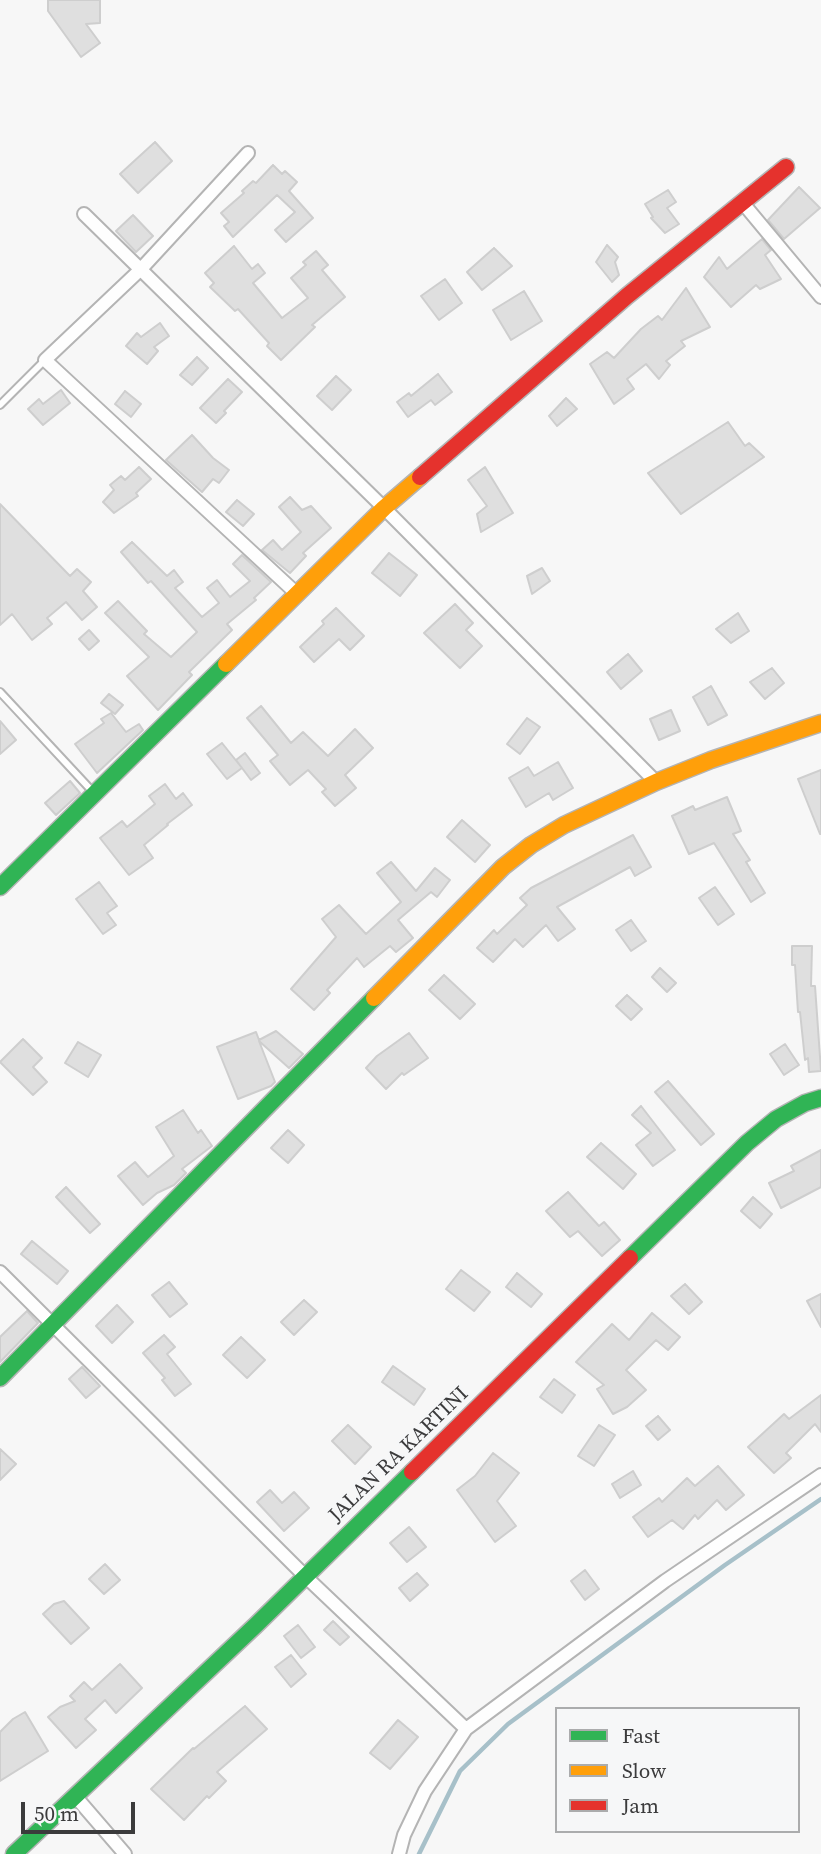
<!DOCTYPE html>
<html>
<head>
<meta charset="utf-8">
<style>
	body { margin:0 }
	#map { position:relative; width:821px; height:1854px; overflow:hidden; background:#f7f7f7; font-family:"Source Serif 4",serif }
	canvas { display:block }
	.legend { position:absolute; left:555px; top:1707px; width:245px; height:126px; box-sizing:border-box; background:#f6f7f8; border:2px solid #abacad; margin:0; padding:9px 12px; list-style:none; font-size:21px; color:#3b3b3c }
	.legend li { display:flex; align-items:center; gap:14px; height:35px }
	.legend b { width:35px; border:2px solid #abacad }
	.scale { position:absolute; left:21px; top:1802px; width:114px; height:32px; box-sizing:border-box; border:4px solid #3b3b3c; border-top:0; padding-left:9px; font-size:21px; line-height:24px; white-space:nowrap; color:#3b3b3c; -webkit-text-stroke:5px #f6f7f8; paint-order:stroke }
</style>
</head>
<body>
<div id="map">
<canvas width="821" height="1854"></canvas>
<ul class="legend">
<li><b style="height:9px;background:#30b455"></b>Fast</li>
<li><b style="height:9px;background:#ff9f0a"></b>Slow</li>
<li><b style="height:9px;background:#e5322d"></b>Jam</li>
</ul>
<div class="scale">50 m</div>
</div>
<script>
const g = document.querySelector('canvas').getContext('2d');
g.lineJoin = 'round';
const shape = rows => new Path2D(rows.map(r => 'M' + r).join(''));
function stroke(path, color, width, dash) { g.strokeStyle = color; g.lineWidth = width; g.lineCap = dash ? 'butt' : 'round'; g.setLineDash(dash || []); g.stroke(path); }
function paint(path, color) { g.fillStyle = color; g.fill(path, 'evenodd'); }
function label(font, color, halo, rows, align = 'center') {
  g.font = font + ' "Source Serif 4",serif'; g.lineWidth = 5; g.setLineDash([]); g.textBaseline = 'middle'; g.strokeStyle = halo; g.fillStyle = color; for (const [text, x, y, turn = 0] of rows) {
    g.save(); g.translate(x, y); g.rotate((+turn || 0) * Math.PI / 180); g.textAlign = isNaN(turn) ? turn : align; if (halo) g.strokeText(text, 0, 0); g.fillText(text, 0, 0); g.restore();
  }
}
stroke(shape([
	[419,1854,460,1771,508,1724,725,1565,821,1499]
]), '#a7c0c9', 4.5);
const building = shape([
	[48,0,100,0,100,23,86,24,100,43,81,57,48,11,48,0],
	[155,142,172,161,138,193,120,174,155,142],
	[273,165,282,174,285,171,297,182,289,191,313,218,286,242,275,230,295,212,277,195,233,237,224,226,229,222,221,213,244,193,242,191,253,181,256,183,273,165],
	[799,187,820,208,784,239,768,220,799,187],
	[668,190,676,202,667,208,679,224,665,233,651,218,653,217,645,204,668,190],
	[133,215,153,236,136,252,116,231,133,215],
	[762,239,771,250,765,255,781,279,760,289,756,285,731,307,704,277,719,257,727,269,762,239],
	[607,245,618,257,615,262,619,275,612,282,596,262,607,245],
	[234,246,252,269,258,264,265,273,253,283,282,318,308,298,291,278,306,265,303,262,316,251,328,265,322,270,345,297,312,325,315,327,281,360,267,346,269,343,238,309,235,311,210,287,214,283,205,273,234,246],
	[494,248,512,266,482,290,467,272,494,248],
	[445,279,462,303,439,320,421,296,445,279],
	[686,288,710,327,681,341,685,346,666,361,670,365,659,379,646,364,627,379,634,389,614,404,590,364,607,352,614,358,641,329,658,316,662,320,686,288],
	[524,291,542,321,511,340,493,310,524,291],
	[160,323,169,336,154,347,158,351,147,364,126,346,137,333,141,337,160,323],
	[197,357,208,368,192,385,180,375,197,357],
	[438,374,452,392,435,405,431,400,408,417,397,402,409,393,411,396,438,374],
	[336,376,351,390,332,410,317,396,336,376],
	[228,379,242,392,224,411,226,413,216,423,200,408,228,379],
	[61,390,70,403,43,425,28,409,39,399,43,404,61,390],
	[125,391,141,404,131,417,115,404,125,391],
	[566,398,577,409,557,426,549,416,566,398],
	[728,422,745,446,749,443,764,457,681,514,648,473,728,422],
	[192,435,213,458,229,470,219,483,213,479,202,492,166,460,192,435],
	[139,467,151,479,136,493,138,496,114,513,103,502,114,490,110,485,121,476,125,480,139,467],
	[485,467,513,513,481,532,477,514,487,506,468,480,485,467],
	[290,497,302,510,311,506,331,528,303,553,306,556,290,573,262,550,273,540,282,550,301,532,279,507,290,497],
	[237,500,254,514,243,526,226,512,237,500],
	[0,504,70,576,77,569,91,582,83,591,97,607,82,620,66,602,47,618,52,624,32,640,12,614,0,625,0,504],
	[132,542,167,576,174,570,183,582,175,588,202,617,219,603,207,588,217,580,230,597,250,581,233,564,242,555,271,582,254,598,256,600,227,624,232,630,189,672,192,675,158,710,127,676,149,657,105,613,118,601,147,631,144,634,171,657,197,632,151,581,148,583,121,552,132,542],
	[389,553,417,575,400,596,372,573,389,553],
	[542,568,550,581,532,594,527,576,542,568],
	[455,604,473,623,466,630,482,646,460,668,424,633,455,604],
	[336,608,364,636,350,650,339,639,314,662,300,647,324,624,322,621,336,608],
	[738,613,749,631,731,643,716,629,738,613],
	[89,630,99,641,89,650,79,639,89,630],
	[628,654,642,671,621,689,607,672,628,654],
	[772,668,784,683,765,699,750,682,772,668],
	[711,686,727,715,708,725,693,697,711,686],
	[109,694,123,705,115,714,101,703,109,694],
	[261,706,291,743,303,732,328,756,355,729,373,748,345,775,356,788,335,806,322,792,326,789,308,770,290,785,270,761,278,755,247,718,261,706],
	[671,710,680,731,659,740,650,719,671,710],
	[111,713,126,732,139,724,143,730,97,773,75,744,104,723,101,719,111,713],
	[527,718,540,727,520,754,507,744,527,718],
	[0,721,16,740,0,754,0,721],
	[222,743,242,768,227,779,207,754,222,743],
	[245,753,260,773,251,780,236,760,245,753],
	[558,762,573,788,553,800,549,793,526,807,509,778,528,767,534,776,558,762],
	[821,770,821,834,820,834,798,779,821,770],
	[70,781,80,793,56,815,45,803,70,781],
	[165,784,176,799,183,793,192,805,167,824,168,825,144,845,153,858,129,875,100,838,122,821,127,827,155,804,149,796,165,784],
	[727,797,741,831,733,834,750,860,746,862,765,893,751,902,714,843,689,854,672,816,693,806,695,810,727,797],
	[462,820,490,845,475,862,447,837,462,820],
	[633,835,651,867,635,876,630,867,557,907,575,929,558,941,546,925,523,947,515,939,493,962,477,948,494,930,497,934,527,905,520,898,531,888,633,835],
	[391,862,416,891,435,868,450,880,437,897,431,892,398,920,413,938,396,952,390,946,364,967,357,958,327,990,330,993,314,1010,291,989,336,937,322,919,339,905,366,934,401,902,377,873,391,862],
	[99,882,117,906,107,913,116,925,103,934,76,899,99,882],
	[715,887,734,914,718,925,699,898,715,887],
	[631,920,646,941,631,951,616,930,631,920],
	[792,946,812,946,811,986,815,986,821,1071,809,1072,808,1058,805,1060,800,1012,798,1012,795,965,792,965,792,946],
	[660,968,676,983,667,992,652,977,660,968],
	[444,975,475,1004,460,1019,429,990,444,975],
	[627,995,642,1009,631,1020,616,1006,627,995],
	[276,1031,303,1054,289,1068,259,1041,275,1082,271,1086,238,1099,217,1047,256,1032,259,1040,276,1031],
	[409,1033,428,1058,404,1075,402,1073,386,1089,366,1068,377,1056,409,1033],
	[23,1039,42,1058,33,1067,47,1082,33,1095,0,1062,23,1039],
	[78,1042,101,1055,88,1077,65,1063,78,1042],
	[785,1044,799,1065,784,1075,770,1054,785,1044],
	[668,1081,714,1134,701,1145,655,1092,668,1081],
	[641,1106,675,1150,653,1166,636,1145,651,1133,632,1115,641,1106],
	[183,1110,198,1133,201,1130,212,1146,182,1169,186,1173,174,1185,157,1193,143,1205,118,1176,135,1162,148,1177,174,1156,156,1127,183,1110],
	[288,1130,304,1145,288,1163,271,1148,288,1130],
	[601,1143,636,1174,623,1189,587,1157,601,1143],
	[821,1150,821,1187,781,1208,769,1183,794,1171,791,1166,821,1150],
	[66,1187,100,1224,90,1233,56,1197,66,1187],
	[568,1192,599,1226,604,1222,620,1240,602,1256,578,1231,570,1237,546,1211,568,1192],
	[753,1197,772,1214,760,1228,741,1211,753,1197],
	[32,1241,68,1271,57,1284,21,1254,32,1241],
	[461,1270,490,1292,474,1311,446,1289,461,1270],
	[517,1273,542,1294,531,1307,506,1287,517,1273],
	[169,1282,187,1304,170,1317,152,1295,169,1282],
	[685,1284,702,1302,689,1314,671,1296,685,1284],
	[821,1294,821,1327,807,1301,821,1294],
	[304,1300,317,1312,294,1335,281,1322,304,1300],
	[117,1305,133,1322,112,1343,96,1326,117,1305],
	[27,1311,38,1323,0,1362,0,1337,27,1311],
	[652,1313,680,1337,668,1350,656,1340,626,1370,646,1390,627,1407,613,1414,597,1389,604,1385,576,1362,612,1324,629,1340,652,1313],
	[164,1335,175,1347,167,1354,191,1384,175,1396,162,1380,165,1378,143,1353,164,1335],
	[241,1337,265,1360,247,1378,223,1355,241,1337],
	[393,1366,425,1389,414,1405,382,1382,393,1366],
	[82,1367,100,1386,86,1398,69,1379,82,1367],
	[554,1379,575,1395,562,1413,540,1397,554,1379],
	[821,1395,821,1432,815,1424,786,1453,791,1458,774,1473,748,1447,784,1414,789,1419,821,1395],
	[658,1416,670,1430,658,1440,646,1426,658,1416],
	[348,1425,371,1447,355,1464,332,1441,348,1425],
	[599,1425,615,1435,594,1466,578,1456,599,1425],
	[0,1449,16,1464,0,1480,0,1449],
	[493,1453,519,1473,497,1501,516,1526,495,1542,457,1490,475,1476,493,1453],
	[718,1466,744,1495,726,1510,717,1500,698,1519,695,1515,683,1529,672,1520,648,1537,633,1517,659,1498,662,1502,687,1478,695,1486,718,1466],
	[633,1471,641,1485,620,1498,612,1484,633,1471],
	[270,1490,282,1503,294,1492,309,1508,284,1531,257,1502,270,1490],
	[409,1527,426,1547,407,1562,390,1543,409,1527],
	[105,1564,120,1580,104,1594,89,1579,105,1564],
	[585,1570,599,1589,585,1600,571,1581,585,1570],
	[417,1573,428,1585,410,1601,399,1588,417,1573],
	[64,1601,89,1628,71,1644,43,1614,54,1604,64,1601],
	[333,1621,349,1637,340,1645,324,1630,333,1621],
	[298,1625,315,1647,301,1658,284,1636,298,1625],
	[291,1655,306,1674,291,1687,275,1667,291,1655],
	[120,1664,142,1688,116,1713,105,1700,85,1719,96,1730,76,1748,48,1717,60,1707,75,1701,70,1696,84,1682,92,1690,120,1664],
	[245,1706,267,1729,217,1772,226,1781,209,1798,207,1796,184,1820,151,1789,193,1748,194,1749,245,1706],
	[25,1712,48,1751,0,1781,0,1732,13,1719,25,1712],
	[398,1720,418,1737,390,1769,370,1753,398,1720]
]);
paint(building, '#dfdfdf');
stroke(building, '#cecece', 2);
const lane = shape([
	[0,405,45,360],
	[0,692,93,792]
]);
const street = shape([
	[248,153,141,269,45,360,296,593],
	[742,202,821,297],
	[84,214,384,508,656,782],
	[0,1272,305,1576,466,1729],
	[75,1796,125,1854],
	[399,1854,404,1835,425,1791,466,1729,665,1581,821,1475]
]);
const fast = shape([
	[0,887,226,664],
	[630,1258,747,1143,776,1119,805,1103,821,1098],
	[0,1378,374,998],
	[14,1854,256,1625,412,1472]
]);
const slow = shape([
	[226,664,384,508,420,477],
	[374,998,503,867,531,845,564,825,656,782,711,760,821,723]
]);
const jam = shape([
	[420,477,627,296,786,167],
	[412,1472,630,1258]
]);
stroke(lane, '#b4b4b4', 10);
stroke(street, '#b4b4b4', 16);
stroke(fast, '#b4b4b4', 19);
stroke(slow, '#b4b4b4', 19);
stroke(jam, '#b4b4b4', 19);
stroke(lane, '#fefefe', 6);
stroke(street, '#fefefe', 12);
stroke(fast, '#30b455', 16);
stroke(slow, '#ff9f0a', 16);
stroke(jam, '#e5322d', 16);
label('21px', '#3b3b3c', '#f6f7f8', [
	["JALAN RA KARTINI",399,1455,-44]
]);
</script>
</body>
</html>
